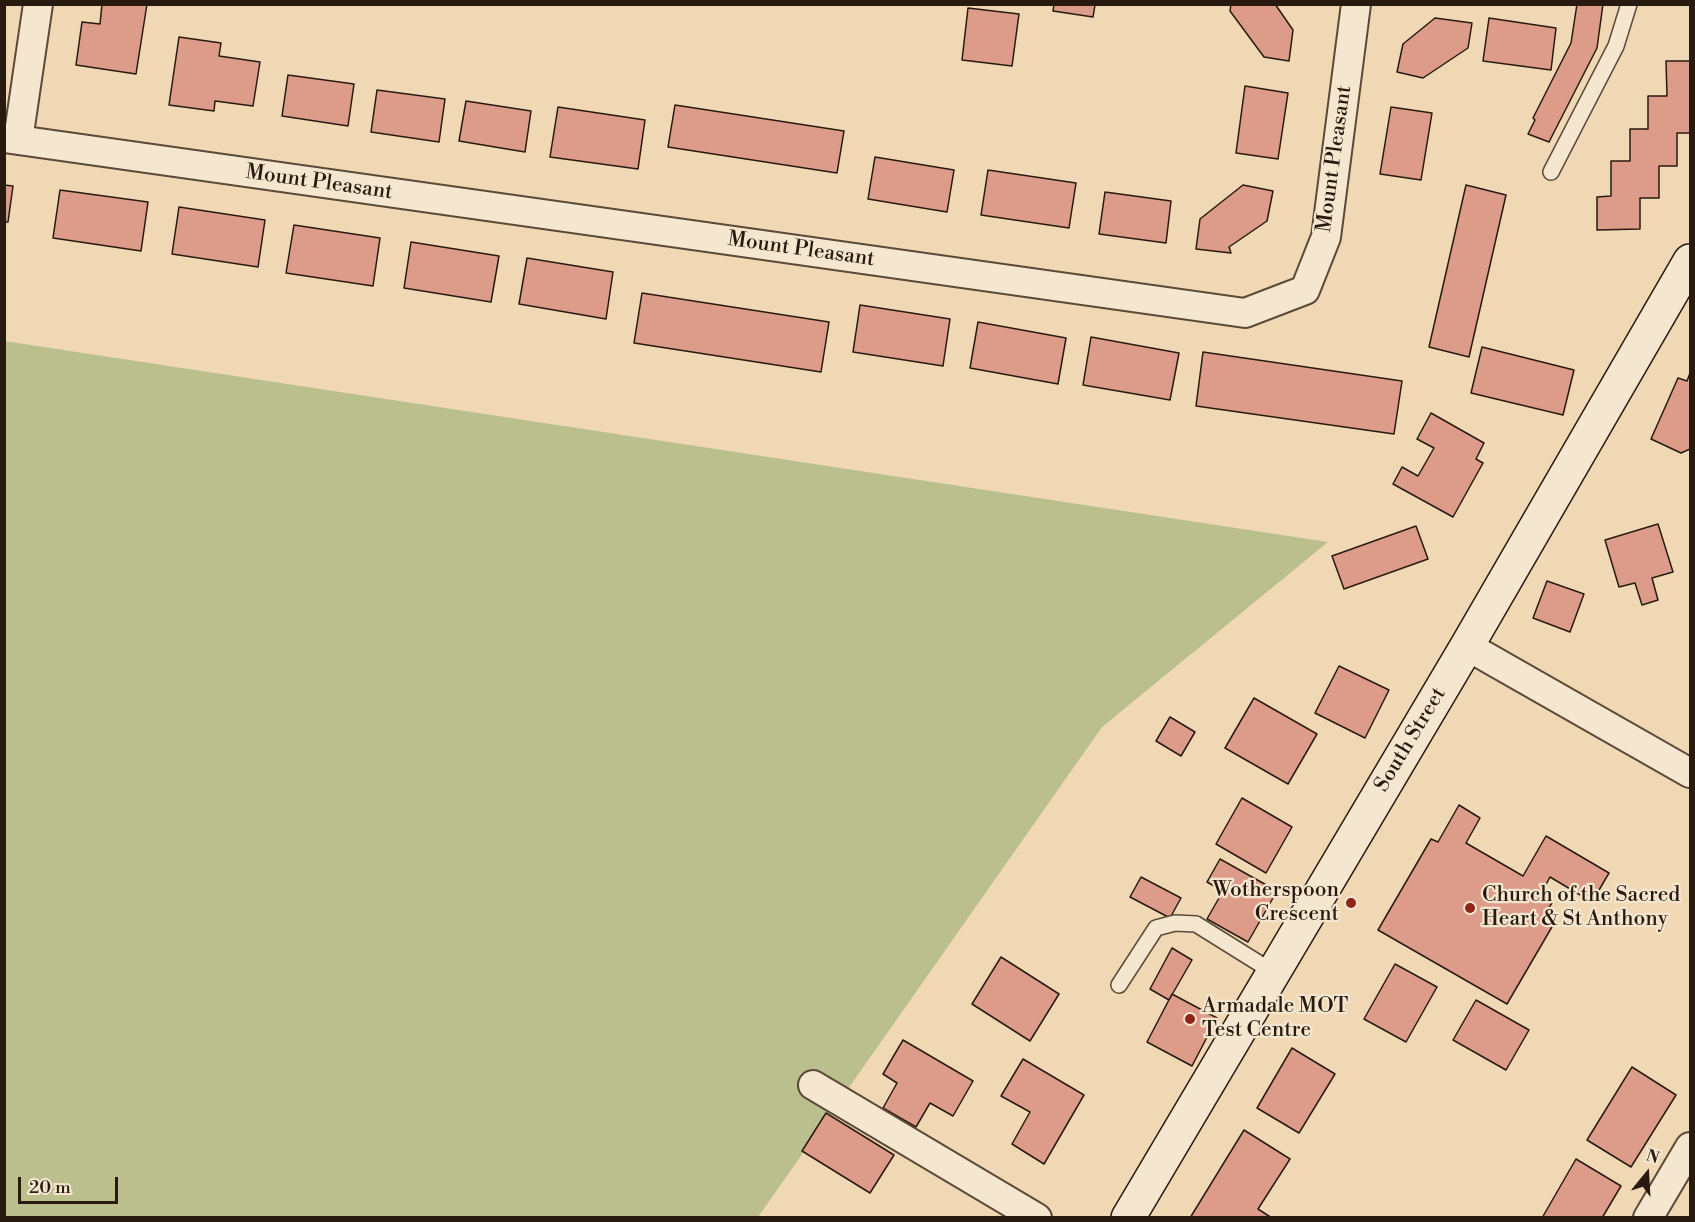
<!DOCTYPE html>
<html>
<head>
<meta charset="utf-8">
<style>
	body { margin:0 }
	#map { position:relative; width:1695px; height:1222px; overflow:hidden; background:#f0d8b5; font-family:"Libre Bodoni",serif }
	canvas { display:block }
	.frame { position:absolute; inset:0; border:6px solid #291a0f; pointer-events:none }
	.north { position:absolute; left:1617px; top:1144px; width:60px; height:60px; -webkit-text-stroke:4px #f5e6cf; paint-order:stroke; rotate:18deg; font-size:16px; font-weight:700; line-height:24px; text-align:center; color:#291a0f }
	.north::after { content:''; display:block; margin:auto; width:21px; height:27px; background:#291a0f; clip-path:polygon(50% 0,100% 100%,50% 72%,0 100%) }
	.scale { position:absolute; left:18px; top:1177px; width:100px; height:27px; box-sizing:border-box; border:3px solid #291a0f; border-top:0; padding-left:8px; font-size:18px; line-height:21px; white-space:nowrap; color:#291a0f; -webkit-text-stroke:4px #f5e6cf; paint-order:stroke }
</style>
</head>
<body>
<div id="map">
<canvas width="1695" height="1222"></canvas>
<div class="frame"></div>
<div class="north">N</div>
<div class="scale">20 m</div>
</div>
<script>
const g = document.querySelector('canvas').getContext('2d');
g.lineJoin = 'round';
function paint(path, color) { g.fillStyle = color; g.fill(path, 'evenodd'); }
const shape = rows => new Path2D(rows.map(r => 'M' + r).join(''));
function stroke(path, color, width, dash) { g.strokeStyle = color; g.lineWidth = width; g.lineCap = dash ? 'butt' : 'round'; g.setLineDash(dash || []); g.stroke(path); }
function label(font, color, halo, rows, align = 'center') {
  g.font = font + ' "Libre Bodoni",serif'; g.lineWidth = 4.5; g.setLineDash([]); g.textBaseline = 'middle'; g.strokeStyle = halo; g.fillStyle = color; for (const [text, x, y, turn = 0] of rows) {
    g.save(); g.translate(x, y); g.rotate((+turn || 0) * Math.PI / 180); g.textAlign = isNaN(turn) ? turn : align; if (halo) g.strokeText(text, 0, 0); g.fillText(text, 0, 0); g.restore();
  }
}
paint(shape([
	[4,341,1328,542,1102,727,758,1217,5,1217]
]), '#babf8d');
const building = shape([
	[102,4,147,4,136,74,76,65,82,22,100,24,102,4],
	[1054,4,1106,4,1095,5,1093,17,1053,11,1054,4],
	[1231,4,1275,4,1293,30,1289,61,1264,57,1230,11,1231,4],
	[1577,4,1603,4,1597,48,1549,142,1528,134,1535,120,1533,118,1571,43,1577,4],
	[968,8,1019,14,1012,66,962,60,968,8],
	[1435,18,1472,23,1468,48,1423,78,1397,72,1403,44,1435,18],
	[1489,18,1556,28,1551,70,1483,61,1489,18],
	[179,37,221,43,219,56,260,62,253,106,215,101,214,111,169,105,179,37],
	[1666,61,1690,61,1690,133,1677,133,1677,166,1659,166,1659,198,1640,198,1640,229,1597,230,1597,197,1611,196,1611,161,1630,161,1630,129,1648,129,1648,96,1667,96,1666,61],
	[288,75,354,84,348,126,282,116,288,75],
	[1245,86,1288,93,1278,159,1236,153,1245,86],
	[377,90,445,99,439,142,371,132,377,90],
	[466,101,531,111,525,152,459,141,466,101],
	[675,105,844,131,837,173,668,147,675,105],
	[558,107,645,120,638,169,550,157,558,107],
	[1391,107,1432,113,1421,180,1380,174,1391,107],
	[875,157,954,170,947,212,868,199,875,157],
	[988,170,1076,183,1069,228,981,215,988,170],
	[4,185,13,186,8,222,4,222,4,185],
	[1243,185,1273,191,1267,221,1229,247,1231,253,1196,249,1200,219,1243,185],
	[1466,185,1506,195,1469,357,1429,347,1466,185],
	[60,190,148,202,141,251,53,238,60,190],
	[1105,192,1171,201,1166,243,1099,234,1105,192],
	[179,207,265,220,258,267,172,254,179,207],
	[294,225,380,238,373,286,286,273,294,225],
	[411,242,499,256,491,302,404,288,411,242],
	[527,258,613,272,606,319,519,304,527,258],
	[642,293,829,322,821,372,634,343,642,293],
	[860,305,950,319,943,366,853,352,860,305],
	[978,322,1066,338,1058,384,970,368,978,322],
	[1091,337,1179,353,1170,400,1083,385,1091,337],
	[1482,347,1574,370,1563,415,1471,393,1482,347],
	[1203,352,1402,381,1394,434,1196,406,1203,352],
	[1690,373,1690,449,1681,453,1651,439,1678,378,1687,381,1690,373],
	[1431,413,1484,443,1476,459,1483,463,1453,517,1393,484,1402,467,1418,476,1434,448,1417,439,1431,413],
	[1658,524,1673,572,1652,578,1658,600,1642,605,1635,583,1619,587,1605,540,1658,524],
	[1416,526,1428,559,1344,589,1332,556,1416,526],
	[1547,581,1584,594,1570,632,1533,618,1547,581],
	[1339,666,1389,690,1365,738,1315,713,1339,666],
	[1254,698,1317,734,1288,784,1225,748,1254,698],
	[1170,717,1195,732,1181,756,1156,741,1170,717],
	[1242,798,1292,827,1266,873,1216,844,1242,798],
	[1459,805,1480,818,1466,843,1523,876,1546,836,1609,873,1592,902,1550,877,1540,896,1552,903,1545,913,1556,920,1507,1004,1378,930,1431,839,1438,842,1459,805],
	[1220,859,1277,891,1248,942,1207,919,1223,891,1207,882,1220,859],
	[1141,877,1181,898,1170,918,1130,897,1141,877],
	[1172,948,1192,960,1169,1000,1150,989,1172,948],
	[1001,957,1059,994,1030,1041,972,1004,1001,957],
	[1395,964,1437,987,1406,1042,1364,1019,1395,964],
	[1172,994,1217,1018,1192,1066,1147,1042,1172,994],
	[1476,1000,1529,1030,1506,1070,1453,1040,1476,1000],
	[903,1040,973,1081,953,1116,930,1103,916,1127,883,1108,897,1083,883,1074,903,1040],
	[1292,1048,1335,1074,1299,1133,1257,1108,1292,1048],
	[1023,1059,1084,1095,1044,1164,1012,1144,1030,1112,1001,1096,1023,1059],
	[1632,1067,1676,1095,1631,1167,1587,1140,1632,1067],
	[826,1113,894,1155,870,1193,802,1151,826,1113],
	[1244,1130,1290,1159,1258,1209,1272,1218,1190,1218,1244,1130],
	[1576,1159,1621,1186,1602,1218,1542,1218,1576,1159]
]);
paint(building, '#dc9c89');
stroke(building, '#291a0f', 1.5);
const lane = shape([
	[1551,172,1616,46,1629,4],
	[1119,985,1156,928,1175,923,1196,924,1273,972]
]);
const street = shape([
	[4,138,1245,313,1305,290,1326,237,1356,4],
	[18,140,38,4],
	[1467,646,1690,773],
	[813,1085,1037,1218],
	[1648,1218,1690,1147]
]);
const secondary = shape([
	[1128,1218,1467,646,1690,261]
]);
stroke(lane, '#5b4a38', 18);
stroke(street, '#5b4a38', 32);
stroke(secondary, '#291a0f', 36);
stroke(lane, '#f5e6cf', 15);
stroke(street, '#f5e6cf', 28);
stroke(secondary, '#f5e6cf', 33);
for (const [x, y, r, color] of [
	[1351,903,6,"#8f2418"],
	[1470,908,6,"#8f2418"],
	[1190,1019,6,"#8f2418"]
]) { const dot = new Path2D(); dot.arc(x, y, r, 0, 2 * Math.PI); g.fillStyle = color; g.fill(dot); stroke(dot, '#f5e6cf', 2); }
label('21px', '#291a0f', '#f5e6cf', [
	["Mount Pleasant",1335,159,-82],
	["Mount Pleasant",319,183,8],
	["Mount Pleasant",801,250,8],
	["South Street",1411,740,-59]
]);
label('21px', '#291a0f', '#f5e6cf', [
	["Wotherspoon",1339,891,"right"],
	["Crescent",1339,915,"right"],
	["Church of the Sacred",1482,896],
	["Heart & St Anthony",1482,920],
	["Armadale MOT",1202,1007],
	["Test Centre",1202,1031]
], 'left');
</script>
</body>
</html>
